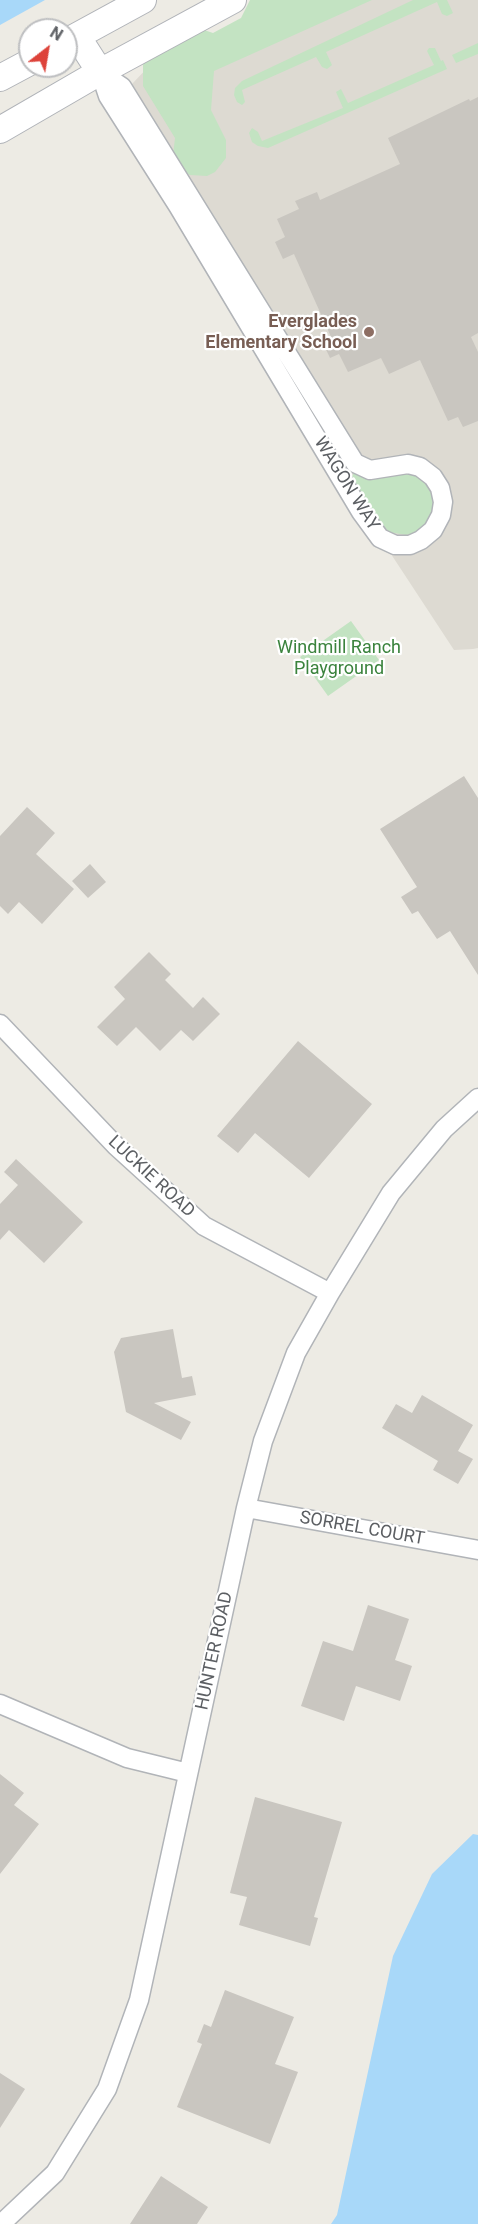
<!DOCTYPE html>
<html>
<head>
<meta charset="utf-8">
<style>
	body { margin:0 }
	#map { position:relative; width:478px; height:2224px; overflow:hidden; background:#edebe4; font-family:Roboto,sans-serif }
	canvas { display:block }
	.north { position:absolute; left:18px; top:18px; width:60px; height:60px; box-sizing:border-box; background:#fff; border:2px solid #bebfc1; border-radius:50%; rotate:31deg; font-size:16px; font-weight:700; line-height:24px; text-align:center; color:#5c5f63 }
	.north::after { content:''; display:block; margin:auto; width:21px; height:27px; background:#dd433a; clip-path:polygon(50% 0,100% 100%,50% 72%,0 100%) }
</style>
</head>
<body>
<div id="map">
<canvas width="478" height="2224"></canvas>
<div class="north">N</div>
</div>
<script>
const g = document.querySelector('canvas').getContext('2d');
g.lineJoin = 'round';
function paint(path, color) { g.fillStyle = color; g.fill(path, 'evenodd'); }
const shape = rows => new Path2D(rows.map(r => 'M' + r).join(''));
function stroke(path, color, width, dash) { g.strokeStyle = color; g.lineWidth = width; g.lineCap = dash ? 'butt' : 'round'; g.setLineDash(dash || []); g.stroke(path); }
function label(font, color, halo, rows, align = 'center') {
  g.font = font + ' Roboto,sans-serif'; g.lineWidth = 4.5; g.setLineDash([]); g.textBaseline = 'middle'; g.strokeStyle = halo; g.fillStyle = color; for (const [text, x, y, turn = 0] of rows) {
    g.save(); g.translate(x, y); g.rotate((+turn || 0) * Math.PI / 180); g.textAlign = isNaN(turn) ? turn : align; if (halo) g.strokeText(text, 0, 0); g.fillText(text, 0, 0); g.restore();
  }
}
paint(shape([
	[296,0,478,0,478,648,473,649,454,650,345,484,341,458,113,104,152,63]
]), '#dddad2');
paint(shape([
	[250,0,372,0,214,71,211,110,226,140,226,158,215,172,207,176,190,175,182,170,173,155,175,138,143,86,143,65,147,56,201,29,213,33,241,18],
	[413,0,447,0,453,13,447,16,442,14,437,2,326,52,332,65,327,69,322,67,316,57,242,90,245,102,242,105,237,102,234,95,235,88,242,81],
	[478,43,478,54,456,63,452,55],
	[429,48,435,48,441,61,443,60,447,69,268,148,258,146,252,142,249,133,252,128,258,132,262,141,343,108,336,92,341,89,348,103,434,65,427,51],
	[355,471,391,474,411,473,420,477,428,484,433,492,434,512,429,521,415,533,406,535,389,532,376,519,352,476],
	[351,621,379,660,328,696,300,657]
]), '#c3e3c2');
paint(shape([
	[0,0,45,0,0,25],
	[473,1834,478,1835,478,2224,331,2224,337,2215,393,1956,432,1874]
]), '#a8d8f9');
paint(shape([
	[478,97,478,333,471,337,478,352,478,421,463,427,458,417,448,421,420,360,389,374,381,358,348,372,339,354,330,358,323,343,332,339,294,254,283,259,275,242,285,237,277,219,299,209,295,201,317,192,320,200,400,164,388,138,469,99,470,101],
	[464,776,478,798,478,975,450,931,437,939,418,911,412,914,401,897,417,887,380,829],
	[27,807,55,833,36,854,74,889,42,924,19,902,8,914,0,906,0,836],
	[90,864,106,882,88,898,72,881],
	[149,952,171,974,165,980,193,1008,203,997,220,1014,193,1041,181,1030,160,1051,136,1027,117,1046,97,1027,125,999,114,987],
	[298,1041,372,1104,309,1178,255,1133,238,1153,217,1136],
	[16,1159,83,1222,44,1263,9,1230,0,1240,0,1204,18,1185,4,1172],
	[173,1329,182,1378,192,1376,196,1395,154,1403,191,1422,181,1440,126,1412,114,1352,121,1338],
	[422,1395,473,1425,458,1451,473,1459,458,1484,433,1470,438,1461,382,1428,396,1404,412,1413],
	[368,1605,409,1619,395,1660,412,1666,400,1701,356,1686,344,1721,301,1706,323,1641,353,1651],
	[0,1774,24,1793,14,1805,39,1824,0,1874],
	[255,1797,342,1822,314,1917,318,1918,310,1946,239,1925,247,1897,230,1893],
	[225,1990,294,2017,275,2064,298,2072,270,2144,177,2107,202,2044,197,2042,204,2024,211,2027],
	[0,2073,25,2089,0,2128],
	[161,2176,208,2207,197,2224,130,2224]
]), '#c9c6c0');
const minor = shape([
	[100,72,122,87,355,463,370,470,408,464,420,467,433,477,440,488,443,502,441,515,433,530,421,540,410,545,395,545,380,538,361,512,178,206,108,96,100,72],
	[0,1024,116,1146,204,1226,330,1293],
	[246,1508,478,1550],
	[0,1704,127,1758,188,1773],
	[1,2224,55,2173,107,2089,139,2000,246,1508,263,1441,296,1353,330,1293,391,1193,444,1129,478,1098]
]);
const secondary = shape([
	[77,36,100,72],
	[66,42,143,0],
	[0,78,30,62],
	[0,130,100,72,233,0]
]);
stroke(minor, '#b1b4b8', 21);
stroke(secondary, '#b0b3b8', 28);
stroke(minor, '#fff', 18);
stroke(secondary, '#fff', 26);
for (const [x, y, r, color] of [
	[369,332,6,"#8d6e63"]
]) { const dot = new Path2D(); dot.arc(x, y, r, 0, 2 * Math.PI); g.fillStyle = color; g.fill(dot); stroke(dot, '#fff', 2); }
label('bold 18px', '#785e54', '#fff', [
	["Everglades",357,322],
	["Elementary School",357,343]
], 'right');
label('18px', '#5c5f63', '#fff', [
	["WAGON WAY",346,484,58],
	["LUCKIE ROAD",151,1177,43],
	["SORREL COURT",362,1529,10],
	["HUNTER ROAD",215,1651,-78]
]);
label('18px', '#3b833d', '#fff', [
	["Windmill Ranch",339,648],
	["Playground",339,669]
]);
</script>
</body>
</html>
